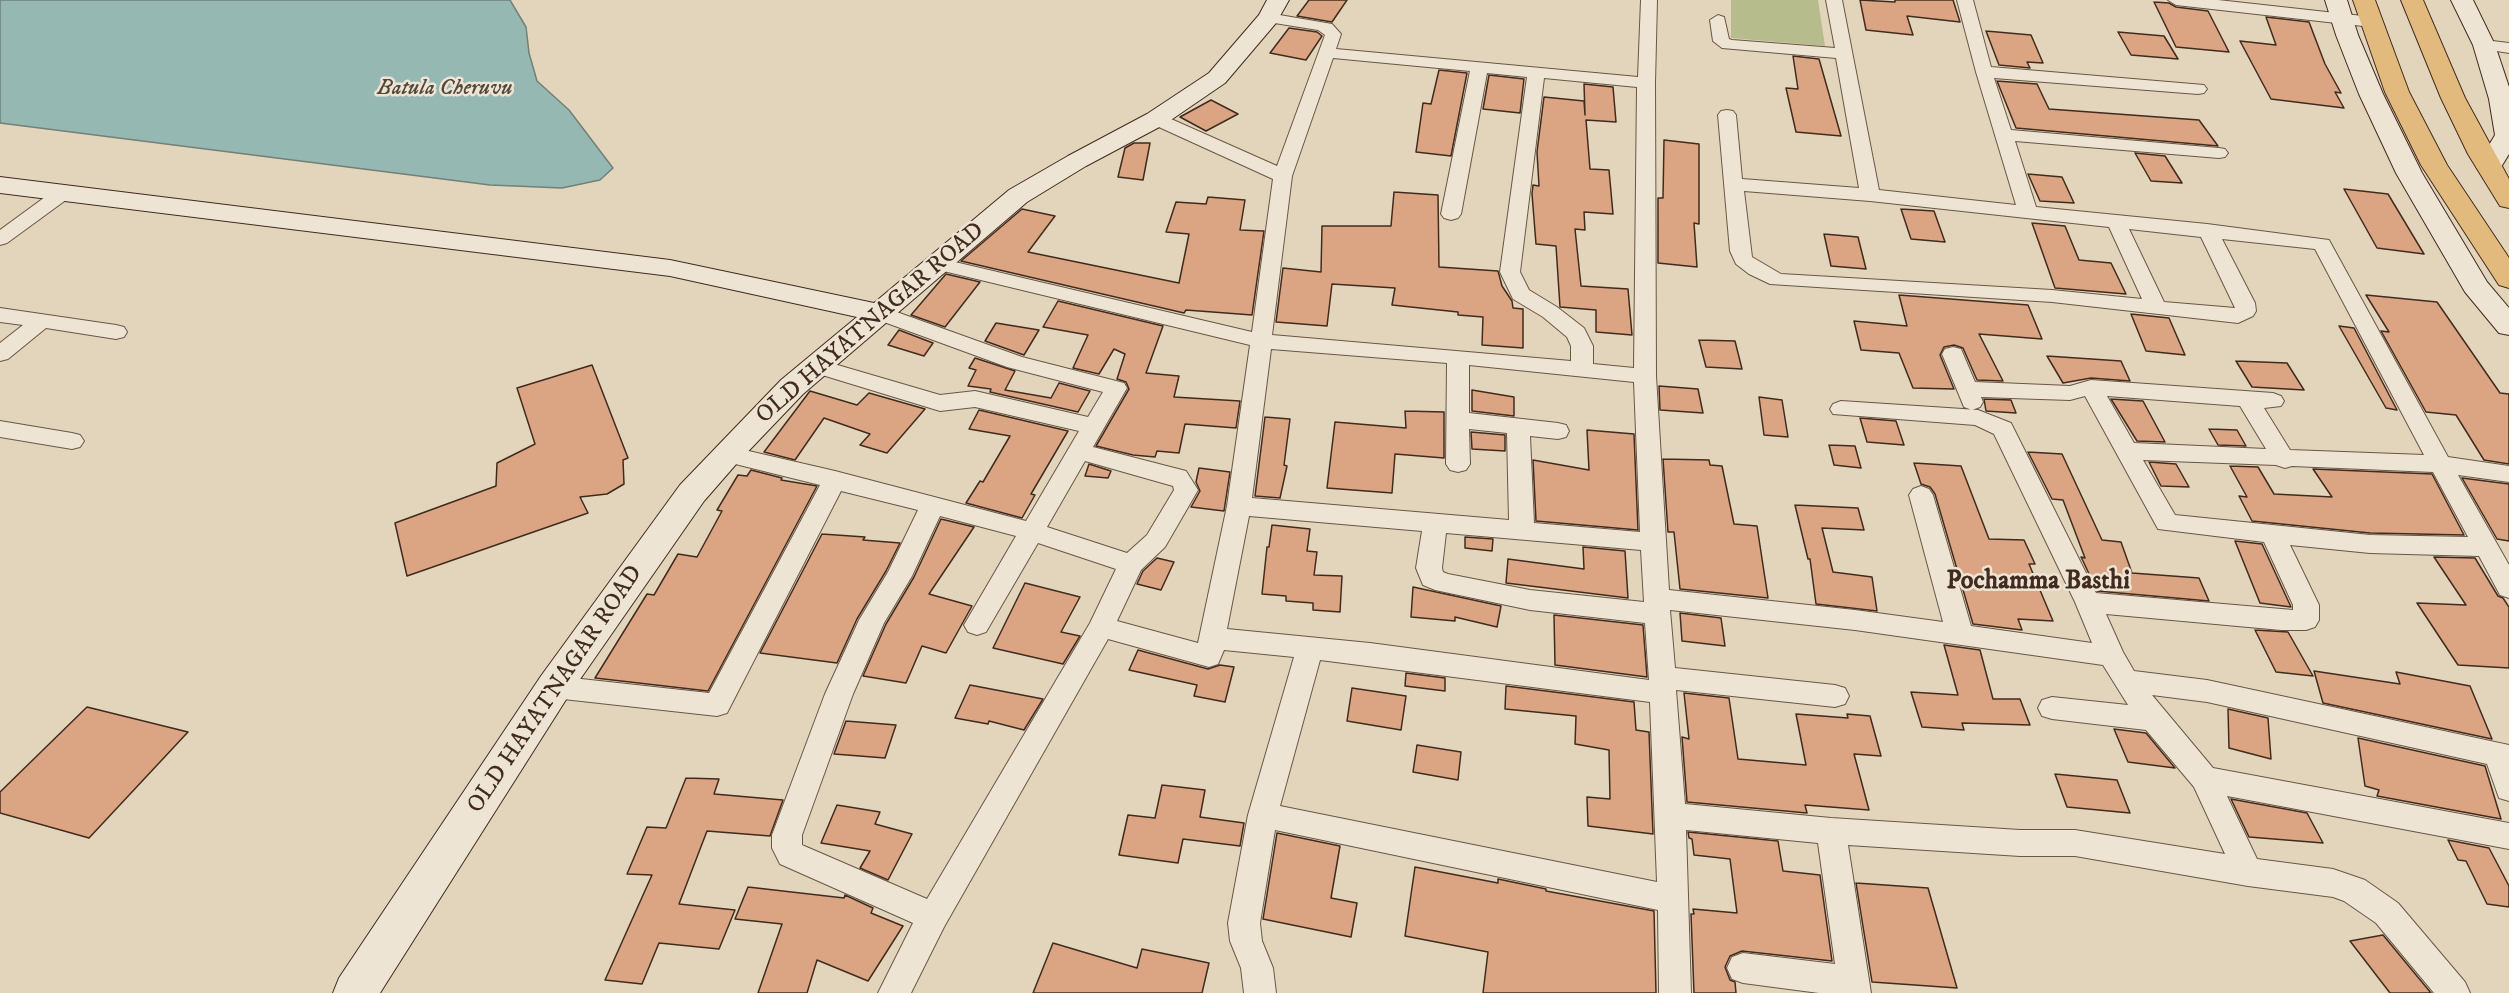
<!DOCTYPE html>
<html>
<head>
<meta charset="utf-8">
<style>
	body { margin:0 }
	canvas { display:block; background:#e3d5bb }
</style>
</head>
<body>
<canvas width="2509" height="993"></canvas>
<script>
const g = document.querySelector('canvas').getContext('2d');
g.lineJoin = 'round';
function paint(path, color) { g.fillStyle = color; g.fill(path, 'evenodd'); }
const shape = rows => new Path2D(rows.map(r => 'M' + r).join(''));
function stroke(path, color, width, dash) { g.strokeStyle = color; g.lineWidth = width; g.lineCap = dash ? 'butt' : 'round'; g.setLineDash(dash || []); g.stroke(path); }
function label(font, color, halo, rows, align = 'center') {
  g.font = font + ' "IM FELL DW Pica",serif'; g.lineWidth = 5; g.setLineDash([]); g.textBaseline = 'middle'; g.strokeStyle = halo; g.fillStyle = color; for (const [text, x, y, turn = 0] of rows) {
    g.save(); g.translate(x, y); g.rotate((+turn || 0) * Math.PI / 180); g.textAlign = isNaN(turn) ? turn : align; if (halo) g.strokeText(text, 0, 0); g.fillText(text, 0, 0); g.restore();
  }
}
paint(shape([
	[1731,0,1818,0,1825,46,1731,38]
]), '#b7bc8d');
const water = shape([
	[0,0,510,0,526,27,529,53,537,81,569,110,613,168,600,180,562,188,490,185,0,123,0,0]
]);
paint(water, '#95b8b3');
stroke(water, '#738077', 1.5);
const building = shape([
	[1309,0,1347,0,1332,22,1297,16,1309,0],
	[1860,0,1895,2,1895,0,1953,0,1960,22,1907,16,1913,35,1866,30,1860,0],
	[2154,2,2169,3,2176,7,2208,11,2229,52,2176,47,2154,2],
	[2266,17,2309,22,2325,64,2341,93,2335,92,2344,108,2271,99,2240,41,2276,45,2266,17],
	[1289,28,1317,32,1322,36,1306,60,1270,53,1289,28],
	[1986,31,2031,35,2043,63,2027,62,2030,68,1999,65,1986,31],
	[2118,32,2164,36,2178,59,2131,55,2118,32],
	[1793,56,1819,59,1841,136,1796,132,1786,88,1798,89,1793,56],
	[1439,70,1467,73,1451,156,1416,152,1423,103,1431,104,1439,70],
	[1489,75,1524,79,1520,113,1483,109,1489,75],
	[1997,81,2037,84,2049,109,2199,120,2218,146,2016,128,1997,81],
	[1584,84,1613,87,1616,122,1586,120,1590,169,1609,170,1613,214,1584,212,1585,230,1575,229,1581,286,1628,289,1632,335,1596,332,1596,310,1560,307,1556,246,1536,244,1532,194,1533,185,1539,186,1537,152,1544,97,1584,101,1585,115,1584,84],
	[1211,100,1238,114,1206,131,1180,117,1211,100],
	[1664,140,1699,144,1699,224,1694,223,1697,267,1658,263,1658,198,1663,198,1664,140],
	[1134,143,1150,143,1143,180,1118,177,1125,148,1134,143],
	[2135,153,2165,156,2182,183,2151,181,2135,153],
	[2028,174,2062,177,2074,203,2040,201,2028,174],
	[2344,189,2388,194,2424,254,2377,248,2344,189],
	[1394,192,1438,195,1439,267,1498,271,1502,286,1512,301,1513,308,1523,309,1523,348,1482,345,1483,317,1458,315,1458,312,1392,305,1395,288,1332,284,1327,326,1276,322,1283,268,1321,272,1322,226,1391,226,1394,192],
	[1208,197,1245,200,1240,230,1264,231,1252,315,1186,310,1184,313,961,261,1022,209,1055,216,1028,252,1179,283,1189,234,1166,232,1176,202,1206,204,1208,197],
	[1901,209,1934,211,1945,242,1911,239,1901,209],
	[2032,223,2065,226,2079,260,2111,263,2126,294,2055,288,2032,223],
	[1824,234,1858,237,1866,269,1831,266,1824,234],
	[946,274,980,282,945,327,911,315,946,274],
	[1899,295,2028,305,2042,339,1979,334,2003,381,1977,380,1963,348,1954,345,1944,347,1940,355,1954,389,1913,388,1899,353,1861,350,1854,321,1907,326,1899,295],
	[2366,295,2437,302,2500,393,2509,394,2509,464,2484,460,2456,415,2426,412,2381,331,2389,332,2366,295],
	[1058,301,1163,326,1146,373,1179,376,1174,397,1240,401,1236,428,1185,424,1179,453,1157,451,1155,457,1133,455,1096,446,1129,389,1126,382,1117,379,1125,354,1114,349,1099,374,1073,368,1088,335,1043,327,1058,301],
	[2131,314,2169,318,2185,355,2146,351,2131,314],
	[996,323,1039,330,1024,355,985,341,996,323],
	[2339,326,2354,328,2397,410,2386,408,2339,326],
	[899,330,933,343,924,356,888,345,899,330],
	[1699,340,1735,341,1742,369,1706,367,1699,340],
	[2047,356,2121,361,2130,381,2091,378,2063,383,2047,356],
	[975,358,1015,371,1005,390,1051,398,1059,383,1090,391,1078,412,990,392,991,389,968,386,976,370,969,368,975,358],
	[2236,361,2287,363,2304,390,2252,387,2236,361],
	[592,365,628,458,623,460,624,484,607,494,580,497,588,513,407,576,395,523,496,486,497,463,535,444,517,388,592,365],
	[1659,386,1698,389,1703,413,1660,410,1659,386],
	[1472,390,1514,397,1514,416,1472,411,1472,390],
	[810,391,857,405,869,393,925,409,887,453,860,445,870,434,824,418,795,460,764,452,810,391],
	[1759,397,1782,400,1788,437,1764,435,1759,397],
	[1984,399,2011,400,2016,413,1986,411,1984,399],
	[2111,399,2143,401,2165,442,2137,441,2111,399],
	[979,410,1068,431,1031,494,1035,495,1022,518,966,503,980,481,983,482,1010,436,969,429,979,410],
	[1405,411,1444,412,1444,458,1395,454,1392,493,1327,488,1335,422,1406,428,1405,411],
	[1265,417,1290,419,1284,465,1287,466,1280,498,1255,496,1265,417],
	[1860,418,1896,421,1904,445,1867,442,1860,418],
	[2209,429,2237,430,2246,446,2218,445,2209,429],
	[1587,430,1634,434,1638,530,1536,521,1533,460,1589,470,1587,430],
	[1471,432,1505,435,1505,451,1472,449,1471,432],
	[1829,445,1855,446,1861,468,1834,465,1829,445],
	[2028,452,2062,454,2102,540,2121,542,2132,573,2199,578,2209,601,2097,591,2083,561,2081,557,2085,558,2063,500,2052,499,2028,452],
	[1663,459,1709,460,1710,465,1722,466,1734,524,1757,526,1768,598,1680,589,1674,532,1668,532,1663,459],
	[2149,462,2176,464,2189,487,2161,486,2149,462],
	[1914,463,1961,466,1989,539,2024,540,2035,564,2029,564,2053,621,2018,619,2022,630,1973,624,1935,494,1930,487,1921,484,1914,463],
	[1089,464,1111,471,1108,478,1085,476,1089,464],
	[2230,466,2258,467,2274,494,2332,497,2313,469,2432,474,2464,535,2370,533,2252,521,2239,496,2247,497,2230,466],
	[1199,468,1230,472,1224,511,1191,507,1200,491,1196,482,1199,468],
	[751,470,782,478,781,480,817,486,708,691,595,678,647,594,654,595,678,554,697,557,722,511,717,510,738,475,747,476,751,470],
	[2462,478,2509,484,2509,541,2497,539,2462,478],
	[1795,505,1858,508,1864,530,1822,528,1833,572,1872,577,1877,611,1816,604,1810,559,1808,559,1795,505],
	[941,519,974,527,929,594,972,606,946,653,922,646,906,683,863,676,886,624,914,577,941,519],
	[1272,525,1310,529,1307,551,1317,552,1314,575,1342,576,1340,612,1313,610,1313,603,1286,601,1286,596,1262,594,1267,547,1269,547,1272,525],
	[822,534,865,537,863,540,900,543,886,571,857,619,837,663,760,653,822,534],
	[1465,537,1493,539,1492,551,1465,548,1465,537],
	[2235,541,2262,544,2291,607,2260,603,2235,541],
	[1583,547,1625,551,1628,598,1506,583,1508,559,1584,569,1583,547],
	[2434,557,2475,558,2498,596,2503,598,2509,607,2509,668,2458,665,2417,603,2466,605,2434,557],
	[1157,558,1174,562,1161,590,1137,584,1143,571,1157,558],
	[1025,583,1080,597,1061,632,1080,636,1063,664,993,648,1025,583],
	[1413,587,1501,606,1497,627,1455,617,1455,621,1411,617,1413,587],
	[1680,613,1721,618,1725,646,1682,641,1680,613],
	[1554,615,1643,625,1647,677,1555,665,1554,615],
	[2255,630,2288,632,2313,676,2276,672,2255,630],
	[1944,645,1980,650,1993,699,2020,699,2030,725,1962,723,1964,730,1922,727,1911,692,1958,695,1944,645],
	[1138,650,1208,669,1220,665,1234,667,1225,702,1194,696,1197,685,1129,670,1138,650],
	[2314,671,2400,684,2396,672,2470,686,2492,739,2323,703,2314,671],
	[1406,673,1445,678,1445,691,1405,686,1406,673],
	[970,685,1043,699,1024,730,989,721,988,724,955,718,970,685],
	[1506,686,1634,702,1636,730,1649,732,1653,834,1588,826,1587,797,1610,799,1609,750,1575,744,1576,716,1505,709,1506,686],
	[1352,688,1406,696,1401,730,1347,721,1352,688],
	[1684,693,1729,698,1738,759,1806,765,1796,714,1848,718,1847,714,1870,716,1881,756,1854,754,1869,810,1805,805,1807,813,1687,802,1682,737,1689,739,1684,693],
	[87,707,188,732,89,838,0,813,0,792,87,707],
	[2228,709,2268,718,2271,759,2229,748,2228,709],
	[846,721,896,725,885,758,834,754,846,721],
	[2114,729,2146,733,2175,768,2128,762,2114,729],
	[2358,738,2485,766,2501,819,2377,796,2379,790,2365,786,2358,738],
	[1417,745,1461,752,1458,780,1413,772,1417,745],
	[2055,774,2117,780,2130,813,2067,807,2055,774],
	[686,778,719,779,714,794,783,800,770,836,707,831,679,904,735,910,719,949,659,943,642,984,605,980,652,875,627,874,647,827,666,828,686,778],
	[1162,785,1205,790,1200,817,1244,823,1240,846,1183,839,1178,863,1119,855,1128,815,1155,818,1162,785],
	[2231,799,2307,813,2323,843,2249,837,2231,799],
	[837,805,880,812,875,824,912,834,888,880,860,868,870,851,821,843,837,805],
	[1688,832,1778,841,1783,871,1820,875,1832,961,1742,951,1730,956,1725,967,1730,980,1735,982,1736,993,1694,993,1691,914,1694,914,1693,909,1737,913,1730,859,1694,855,1692,839,1689,838,1688,832],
	[1277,833,1340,846,1331,898,1357,903,1351,937,1263,919,1277,833],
	[2448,840,2489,848,2509,886,2509,907,2487,904,2466,861,2458,860,2448,840],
	[1415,867,1498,883,1498,879,1546,889,1546,891,1654,911,1656,993,1483,993,1488,952,1405,936,1415,867],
	[1856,883,1928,888,1957,988,1872,982,1856,883],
	[748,887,844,898,845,895,873,908,871,913,903,926,868,981,817,960,807,993,758,993,782,924,735,919,748,887],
	[2383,935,2431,993,2390,993,2350,941,2383,935],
	[1053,943,1137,968,1142,949,1209,963,1202,993,1033,993,1053,943]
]);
paint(building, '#dba584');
stroke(building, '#412b1e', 1.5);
const street = shape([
	[1641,0,1657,0,1655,83,1656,376,1669,590,1855,610,1943,622,1909,495,1913,489,1921,486,1929,489,1933,495,1971,626,2092,643,2075,602,1994,434,1975,425,1833,414,1830,409,1833,404,1841,401,1978,410,2011,423,2096,593,2293,610,2293,605,2264,542,2158,529,2085,396,2070,400,1981,397,1983,402,1980,407,1972,410,1964,407,1942,354,1945,349,1953,347,1961,349,1975,382,2070,386,2091,380,2273,393,2281,396,2284,401,2281,406,2264,408,2290,450,2424,455,2315,249,2222,239,2255,303,2256,311,2253,316,2238,323,2052,302,1770,284,1749,274,1736,264,1730,251,1718,115,1721,111,1727,110,1733,111,1736,115,1742,179,1859,188,1836,58,1722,48,1713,41,1710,20,1718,15,1724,17,1729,39,1732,40,1835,48,1826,0,1842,0,1879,190,2016,205,1976,72,1957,0,1973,0,1991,67,2204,85,2207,89,2204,93,2198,94,1994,78,2011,130,2219,148,2225,149,2228,153,2225,157,2219,158,2015,141,2036,207,2207,224,2329,240,2448,457,2509,466,2509,482,2458,475,2509,565,2509,598,2500,595,2479,556,2370,553,2290,545,2319,605,2319,620,2315,627,2306,630,2281,630,2106,614,2123,652,2134,671,2207,680,2509,745,2509,801,2499,798,2487,764,2207,702,2152,695,2213,768,2509,823,2509,849,2227,796,2257,859,2333,869,2365,880,2398,903,2465,982,2470,993,2434,993,2376,923,2344,901,2333,897,2248,886,2075,856,2020,856,1848,845,1871,993,1819,993,1743,983,1732,979,1727,968,1732,957,1743,953,1835,964,1818,843,1686,830,1691,993,1659,993,1658,910,1275,830,1260,923,1262,941,1273,968,1276,993,1244,993,1241,968,1230,941,1228,923,1248,815,1294,657,1224,650,1218,664,1209,667,1108,639,944,927,911,993,878,993,913,923,780,864,772,848,772,835,825,694,859,620,888,572,918,510,841,491,727,713,717,716,554,698,544,695,540,687,544,679,554,676,709,693,820,485,719,460,715,454,719,448,727,446,835,471,1026,521,1079,431,975,407,940,411,809,371,806,366,809,361,817,359,940,395,975,391,1088,417,1103,392,1007,367,873,318,870,313,873,308,880,306,1022,357,1124,383,1127,388,1093,447,1186,471,1198,490,1165,547,1141,570,1117,621,1198,643,1227,506,1250,345,931,268,928,264,931,260,938,258,1252,332,1273,179,1150,123,1147,119,1150,115,1162,115,1277,166,1325,35,1318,30,1262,21,1260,18,1262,15,1268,13,1332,24,1341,34,1336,49,1638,77,1641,0],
	[1333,58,1470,71,1441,214,1444,218,1451,220,1458,218,1461,214,1487,73,1527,77,1500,272,1513,299,1543,317,1567,337,1571,346,1571,361,1272,335,1292,176,1333,58],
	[1544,78,1637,87,1634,368,1593,364,1593,346,1584,328,1557,307,1529,290,1520,272,1544,78],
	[1744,191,1870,201,2109,227,2142,299,2052,290,1781,274,1752,257,1744,191],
	[2129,229,2201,237,2235,308,2164,302,2129,229],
	[1271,349,1447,363,1446,464,1450,470,1458,472,1466,470,1470,464,1469,429,1507,433,1509,520,1252,498,1271,349],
	[1469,365,1634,382,1640,532,1534,523,1530,436,1558,439,1566,437,1569,431,1566,425,1558,423,1469,413,1469,365],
	[2107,396,2240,406,2266,449,2134,443,2107,396],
	[2143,460,2276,465,2285,468,2292,466,2433,472,2468,537,2370,535,2175,515,2143,460],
	[1085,461,1173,486,1174,490,1147,535,1127,553,1047,527,1085,461],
	[940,516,1016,536,964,625,968,632,977,635,986,632,1038,543,1116,569,1090,623,927,899,802,845,802,835,853,694,884,623,912,576,940,516],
	[1249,516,1422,531,1416,568,1423,585,1435,590,1530,610,1645,623,1649,680,1370,643,1227,629,1249,516],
	[1446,533,1641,550,1644,602,1530,590,1448,574,1443,572,1442,568,1446,533],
	[1670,610,1855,630,2103,665,2128,705,2052,697,2042,700,2038,708,2042,716,2052,719,2146,730,2194,787,2225,854,2075,830,2020,830,1831,818,1685,804,1676,690,1835,707,1845,704,1849,696,1845,688,1835,685,1675,668,1670,610],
	[1320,660,1650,702,1657,882,1280,806,1320,660],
	[2168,0,2218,0,2372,17,2380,22,2372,27,2176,5,2168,0],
	[2484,40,2509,43,2509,53,2478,48,2476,45,2484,40],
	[63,187,70,189,72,193,70,197,7,243,0,245,0,230,56,189,63,187],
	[0,308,116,325,124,327,127,332,124,337,116,339,46,328,8,359,0,361,0,343,23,325,0,322,0,308],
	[0,421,72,433,80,435,84,441,80,447,72,449,0,437,0,421]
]);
const secondary = shape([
	[1267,0,1289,0,1276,23,1225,83,1165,124,1086,166,1027,202,803,394,738,462,704,501,567,698,380,993,333,993,339,978,541,676,680,485,781,380,857,317,670,276,0,193,0,177,670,260,874,303,1009,190,1068,156,1147,114,1209,73,1259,15,1267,0],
	[2325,0,2347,0,2358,35,2383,94,2422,173,2487,282,2509,308,2509,335,2499,333,2465,292,2396,173,2359,94,2336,35,2325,0],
	[2451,0,2473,0,2495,45,2509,87,2509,154,2498,172,2489,175,2480,172,2476,167,2495,135,2489,99,2473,45,2451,0]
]);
const highway = shape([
	[2353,0,2375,0,2409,92,2447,165,2509,258,2509,288,2499,285,2421,165,2385,92,2353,0],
	[2401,0,2423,0,2465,98,2509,179,2509,208,2500,206,2468,154,2441,98,2401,0]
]);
stroke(street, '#6a5645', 2);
stroke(secondary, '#412b1e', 2);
stroke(highway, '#412b1e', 2);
paint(street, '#ede4d3');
paint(secondary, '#ede4d3');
paint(highway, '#e2ba7e');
label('italic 22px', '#52473c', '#ede4d3', [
	["Batula Cheruvu",445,89]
]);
label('24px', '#412b1e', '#ede4d3', [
	["OLD HAYATNAGAR ROAD",871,324,-41],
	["OLD HAYATNAGAR ROAD",556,690,-56]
]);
label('bold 26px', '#412b1e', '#ede4d3', [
	["Pochamma Basthi",2038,583]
]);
</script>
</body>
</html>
